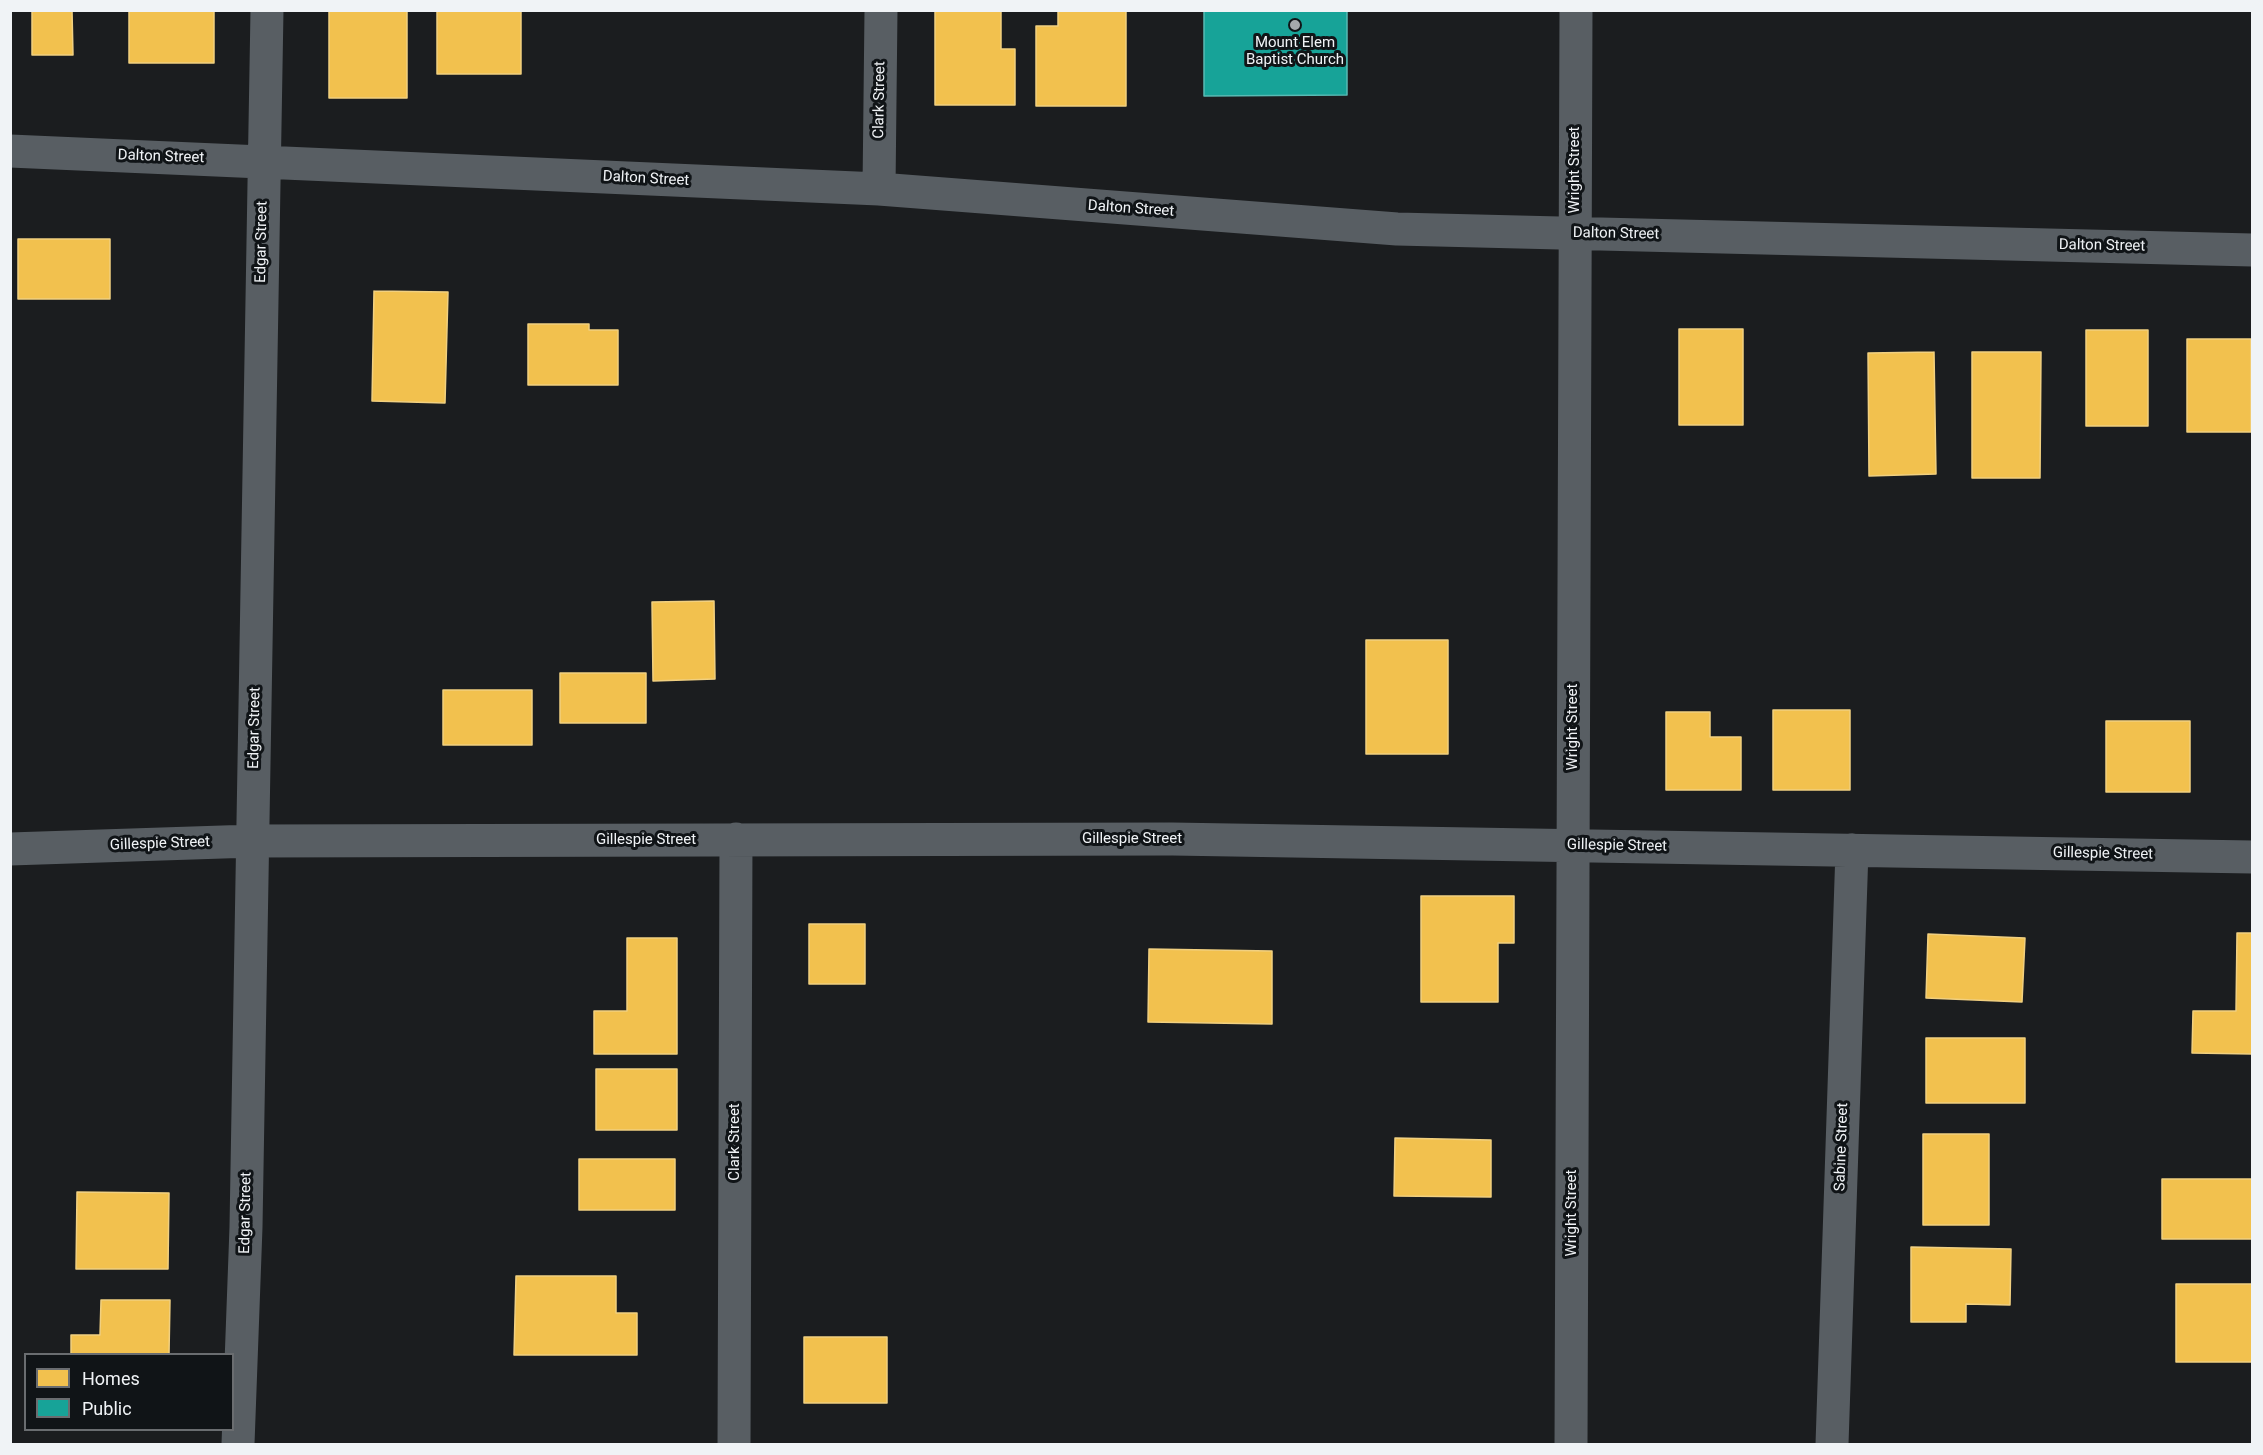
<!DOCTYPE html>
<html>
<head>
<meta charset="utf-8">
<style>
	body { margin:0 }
	#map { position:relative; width:2263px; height:1455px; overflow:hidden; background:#1b1d1f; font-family:Roboto,sans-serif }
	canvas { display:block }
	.frame { position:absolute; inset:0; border:12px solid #f0f3f6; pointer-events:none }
	.legend { position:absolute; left:24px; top:1353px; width:210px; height:78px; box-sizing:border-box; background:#101417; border:2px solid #6a6d70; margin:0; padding:8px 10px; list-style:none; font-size:18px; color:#f0f3f6 }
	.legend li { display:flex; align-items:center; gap:12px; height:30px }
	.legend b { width:30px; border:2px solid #6a6d70 }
</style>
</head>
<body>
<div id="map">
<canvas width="2263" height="1455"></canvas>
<div class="frame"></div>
<ul class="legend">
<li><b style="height:16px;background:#f2c14e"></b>Homes</li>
<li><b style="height:16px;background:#17a398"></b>Public</li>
</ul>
</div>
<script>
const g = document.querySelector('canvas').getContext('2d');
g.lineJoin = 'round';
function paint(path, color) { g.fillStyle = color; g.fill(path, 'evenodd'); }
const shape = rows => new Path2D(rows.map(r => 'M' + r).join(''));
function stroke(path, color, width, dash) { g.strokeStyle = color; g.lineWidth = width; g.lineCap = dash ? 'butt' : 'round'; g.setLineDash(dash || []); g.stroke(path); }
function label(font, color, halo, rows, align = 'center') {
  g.font = font + ' Roboto,sans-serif'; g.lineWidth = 6; g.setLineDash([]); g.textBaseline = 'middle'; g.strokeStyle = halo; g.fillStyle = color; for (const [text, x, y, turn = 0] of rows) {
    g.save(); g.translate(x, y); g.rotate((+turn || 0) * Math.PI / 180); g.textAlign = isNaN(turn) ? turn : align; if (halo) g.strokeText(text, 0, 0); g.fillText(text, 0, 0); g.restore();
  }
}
const homes = shape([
	[32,10,72,10,73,55,32,55,32,10],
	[129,10,214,10,214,63,129,63,129,10],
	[329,10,407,10,407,98,329,98,329,10],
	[437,10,521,10,521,74,437,74,437,10],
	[935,10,1001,10,1001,49,1015,49,1015,105,935,105,935,10],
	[1058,10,1126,10,1126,106,1036,106,1036,26,1058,26,1058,10],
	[18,239,110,239,110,299,18,299,18,239],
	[374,291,448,292,445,403,372,401,374,291],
	[528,324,589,324,589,330,618,330,618,385,528,385,528,324],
	[1679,329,1743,329,1743,425,1679,425,1679,329],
	[2086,330,2148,330,2148,426,2086,426,2086,330],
	[2187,339,2251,339,2251,432,2187,432,2187,339],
	[1934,352,1936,474,1869,476,1868,353,1934,352],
	[1972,352,2041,352,2040,478,1972,478,1972,352],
	[714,601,715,679,653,681,652,602,714,601],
	[1366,640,1448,640,1448,754,1366,754,1366,640],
	[560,673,646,673,646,723,560,723,560,673],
	[443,690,532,690,532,745,443,745,443,690],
	[1773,710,1850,710,1850,790,1773,790,1773,710],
	[1666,712,1710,712,1710,737,1741,737,1741,790,1666,790,1666,712],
	[2106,721,2190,721,2190,792,2106,792,2106,721],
	[1421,896,1514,896,1514,943,1498,943,1498,1002,1421,1002,1421,896],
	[809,924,865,924,865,984,809,984,809,924],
	[2237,933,2252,933,2252,1054,2192,1053,2193,1011,2236,1011,2237,933],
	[1928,934,2025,938,2022,1002,1926,998,1928,934],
	[627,938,677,938,677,1054,594,1054,594,1011,627,1011,627,938],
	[1149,949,1272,951,1272,1024,1148,1022,1149,949],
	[1926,1038,2025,1038,2025,1103,1926,1103,1926,1038],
	[596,1069,677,1069,677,1130,596,1130,596,1069],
	[1923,1134,1989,1134,1989,1225,1923,1225,1923,1134],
	[1395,1138,1491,1140,1491,1197,1394,1196,1395,1138],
	[579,1159,675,1159,675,1210,579,1210,579,1159],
	[2162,1179,2252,1179,2252,1239,2162,1239,2162,1179],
	[77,1192,169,1193,168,1269,76,1269,77,1192],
	[1911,1247,2011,1249,2010,1305,1966,1304,1966,1322,1911,1322,1911,1247],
	[516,1276,616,1276,616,1313,637,1313,637,1355,514,1355,516,1276],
	[2176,1284,2252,1284,2252,1362,2176,1362,2176,1284],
	[101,1300,170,1300,169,1354,71,1354,71,1335,100,1335,101,1300],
	[804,1337,887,1337,887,1403,804,1403,804,1337]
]);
paint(homes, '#f2c14e');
stroke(homes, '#f1d080', 1.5);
const public = shape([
	[1204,10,1347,10,1347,95,1204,96,1204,10]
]);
paint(public, '#17a398');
stroke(public, '#58bbb4', 1.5);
stroke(shape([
	[10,151,879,189,1397,229,2252,250],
	[879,189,881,10],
	[10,849,253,841,1172,839,2252,857],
	[238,1444,246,1227,267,10],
	[734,1444,736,839],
	[1571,1444,1576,10],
	[1832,1444,1852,850]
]), '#585e63', 33);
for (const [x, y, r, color] of [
	[1295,25,6,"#a5a8ab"]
]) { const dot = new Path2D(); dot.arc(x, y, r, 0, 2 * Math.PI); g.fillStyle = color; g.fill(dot); stroke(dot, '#101417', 2); }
label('15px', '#f0f3f6', '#101417', [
	["Mount Elem",1295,43],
	["Baptist Church",1295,60]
]);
label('15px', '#f0f3f6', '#101417', [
	["Clark Street",880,100,-89],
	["Dalton Street",161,157,2],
	["Wright Street",1575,170,-90],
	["Dalton Street",646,179,3],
	["Dalton Street",1131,209,4],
	["Dalton Street",1616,234,1],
	["Edgar Street",262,242,-89],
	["Dalton Street",2102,246,1],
	["Wright Street",1573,727,-90],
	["Edgar Street",255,728,-89],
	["Gillespie Street",1132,839],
	["Gillespie Street",646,840],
	["Gillespie Street",160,844,-2],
	["Gillespie Street",1617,846,1],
	["Gillespie Street",2103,854,1],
	["Clark Street",735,1142,-90],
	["Sabine Street",1842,1147,-88],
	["Edgar Street",246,1213,-89],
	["Wright Street",1572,1213,-90]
]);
</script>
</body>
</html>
